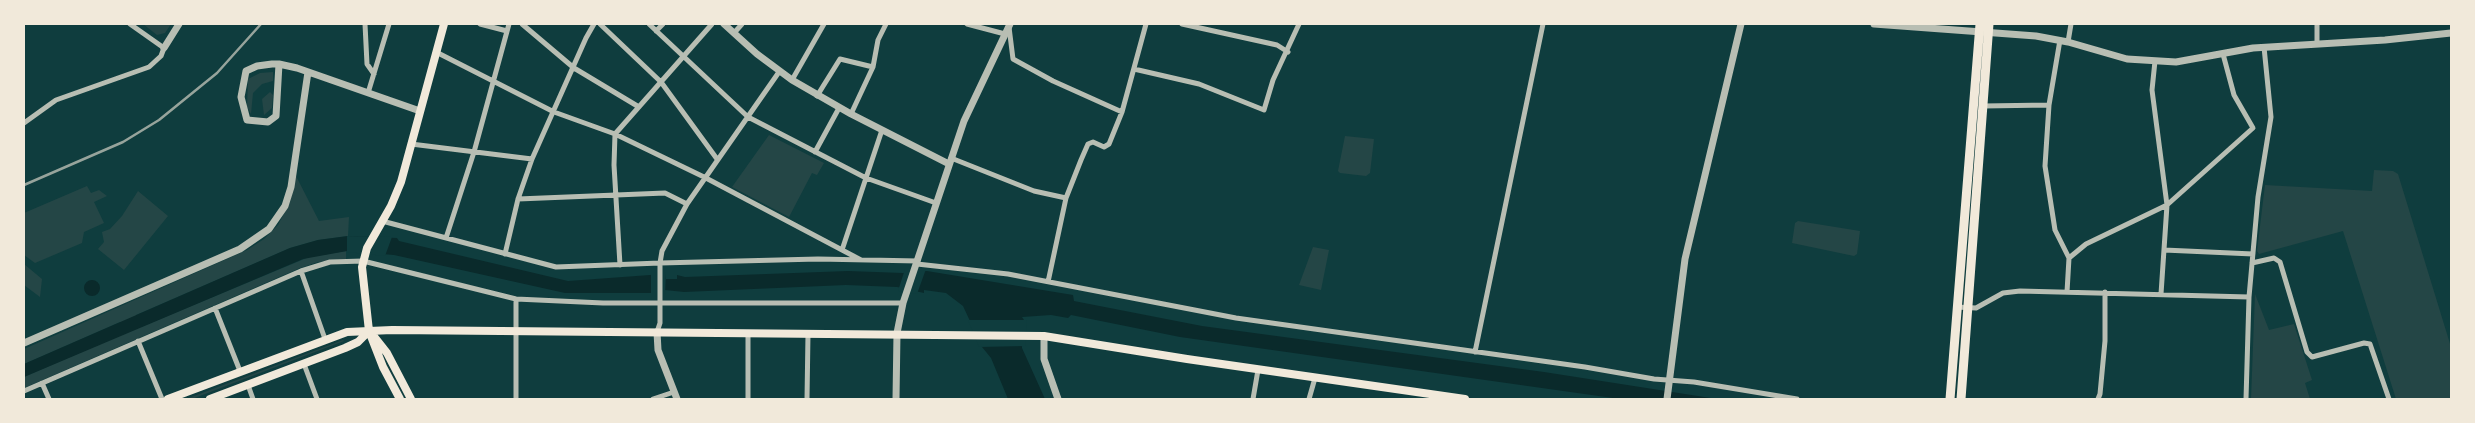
<!DOCTYPE html>
<html>
<head>
<meta charset="utf-8">
<style>
	body { margin:0 }
	#map { position:relative; width:2475px; height:423px; overflow:hidden; background:#0f3d3e; font-family:"Roboto Serif",serif }
	canvas { display:block }
	.frame { position:absolute; inset:0; border:25px solid #f1e9da; pointer-events:none }
</style>
</head>
<body>
<div id="map">
<canvas width="2475" height="423"></canvas>
<div class="frame"></div>
</div>
<script>
const g = document.querySelector('canvas').getContext('2d');
g.lineJoin = 'round';
function paint(path, color) { g.fillStyle = color; g.fill(path, 'evenodd'); }
const shape = rows => new Path2D(rows.map(r => 'M' + r).join(''));
function stroke(path, color, width, dash) { g.strokeStyle = color; g.lineWidth = width; g.lineCap = dash ? 'butt' : 'round'; g.setLineDash(dash || []); g.stroke(path); }
paint(shape([
	[143,24,171,24,165,33,157,35],
	[273,72,273,81,262,84,253,93,251,114,247,107,248,79,260,73],
	[270,92,273,95,272,108,264,115,262,99],
	[769,135,824,163,817,175,812,173,789,217,732,187],
	[1345,136,1374,139,1370,173,1366,176,1340,173,1338,171],
	[2374,170,2393,171,2398,174,2451,347,2451,399,2396,399,2343,231,2259,254,2257,251,2265,185,2372,191],
	[296,176,319,221,349,217,348,236,318,240,290,248,136,315,141,327,309,257,346,251,346,259,318,262,300,268,24,388,24,377,125,333,120,322,24,364,24,349,247,250,264,239,278,225,290,202],
	[87,186,91,193,99,190,107,196,94,202,104,223,84,232,82,243,35,263,24,255,24,213],
	[138,191,168,216,124,270,98,249,104,242,102,232,110,229,122,216],
	[1798,221,1860,231,1857,254,1854,256,1792,243,1795,223],
	[1313,247,1329,250,1321,290,1299,285],
	[24,264,42,279,40,297,24,285],
	[2255,294,2269,330,2294,324,2312,380,2305,383,2310,399,2251,399],
	[343,340,344,341,192,399,186,399]
]), '#244646');
paint(shape([
	[348,236,397,238,399,241,568,281,650,275,665,274,666,279,677,279,677,275,685,277,848,271,903,273,927,271,1073,295,1074,301,1202,326,1544,372,1717,399,1620,399,1180,337,1071,315,1068,318,1051,315,1022,317,1024,320,1021,332,1022,348,1045,399,1008,399,991,358,982,347,963,306,946,293,924,290,924,293,897,287,846,285,684,292,665,290,665,293,565,293,394,255,347,251,303,259,24,377,24,364,290,248,318,240],
	'84 288a8 8 0 1 1 16 0a8 8 0 1 1-16 0Z'
]), '#0a2a2b');
paint(shape([
	[347,236,392,237,385,256,347,252],
	[905,269,926,269,917,294,898,291],
	[651,272,666,272,665,294,651,294],
	[968,320,1027,320,1025,346,979,347]
]), '#0f3d3e');
stroke(shape([
	[365,24,367,64,374,74],
	[480,24,507,31],
	[522,24,574,68,639,107],
	[600,24,661,82,717,159],
	[649,24,748,117,866,178,936,203],
	[967,24,1005,34],
	[1182,24,1277,45,1288,52],
	[2317,24,2317,44],
	[1009,27,1013,59,1053,81,1122,112],
	[656,31,663,24],
	[734,33,742,24],
	[2060,40,2049,105,2045,166,2055,230,2069,258],
	[2068,42,2071,24],
	[436,52,554,112,615,134,704,177,861,260],
	[2155,61,2152,90,2167,205,2161,294],
	[1134,69,1199,84,1264,110,1273,80,1299,24],
	[792,80,824,24],
	[368,93,389,24],
	[817,96,840,59,873,67],
	[1983,106,2049,105],
	[851,114,873,67,878,40,886,24],
	[24,123,56,100,149,67,161,56,164,48,130,24],
	[411,144,532,159],
	[815,152,839,108],
	[951,158,1034,191,1066,198],
	[518,199,665,193,687,204],
	[382,221,556,267,660,263,662,251,687,204,779,72],
	[446,238,474,152,509,24],
	[842,250,882,130],
	[2164,250,2253,254],
	[505,254,518,199,532,159,586,38,594,24],
	[2252,263,2274,258,2280,262,2307,352,2312,357,2364,343,2370,344,2389,399],
	[917,264,1008,274,1236,318,1585,367,1654,379,1694,382,1797,399],
	[620,265,614,165,615,134,712,24],
	[301,271,325,339],
	[1048,282,1066,198,1081,160,1088,144,1093,142,1104,147,1109,144,1122,112,1146,24],
	[2067,292,2069,258,2086,244,2167,205,2253,128,2234,95,2223,54],
	[1957,307,1976,308,2003,293,2020,291,2249,297],
	[215,308,240,371],
	[657,332,660,323,660,263,818,259,918,261],
	[748,334,748,399],
	[138,341,162,399],
	[1475,352,1543,24],
	[304,364,317,399],
	[42,383,49,399],
	[248,385,253,399],
	[24,391,301,271,330,262,363,261,516,299,603,303,903,303],
	[516,399,516,299],
	[653,399,674,392],
	[807,399,808,334],
	[1253,399,1258,370],
	[1309,399,1315,378],
	[2098,399,2100,394,2105,341,2105,292],
	[2246,399,2249,297,2258,197,2271,117,2264,47]
]), '#b8beb3', 5);
stroke(shape([
	[724,24,757,54,792,80,851,114,949,164],
	[1874,24,2036,36,2068,42,2127,59,2176,62,2253,48,2385,40,2451,33],
	[164,48,179,24],
	[279,64,276,116,268,122,247,120,241,97,246,71,257,66,272,64,279,64,297,68,420,111],
	[657,332,658,350,677,399],
	[1044,336,1044,359,1058,399],
	[24,343,240,249,269,229,285,206,291,187,308,72],
	[896,399,897,333,903,303,964,121,1010,24],
	[1667,399,1685,259,1741,24]
]), '#b8beb3', 7);
stroke(shape([
	[372,334,387,353,411,399],
	[168,399,347,332,392,330,1044,336,1187,359,1465,399],
	[210,399,345,348,358,342,369,331],
	[400,399,383,367,369,331,362,267,367,248,391,206,401,182,444,24]
]), '#f1e9da', 8);
stroke(shape([
	[1950,399,1980,24],
	[1961,399,1989,24]
]), '#f1e9da', 9);
stroke(shape([
	[24,185,123,142,159,120,217,73,261,24]
]), '#97a49c', 2.5);
</script>
</body>
</html>
